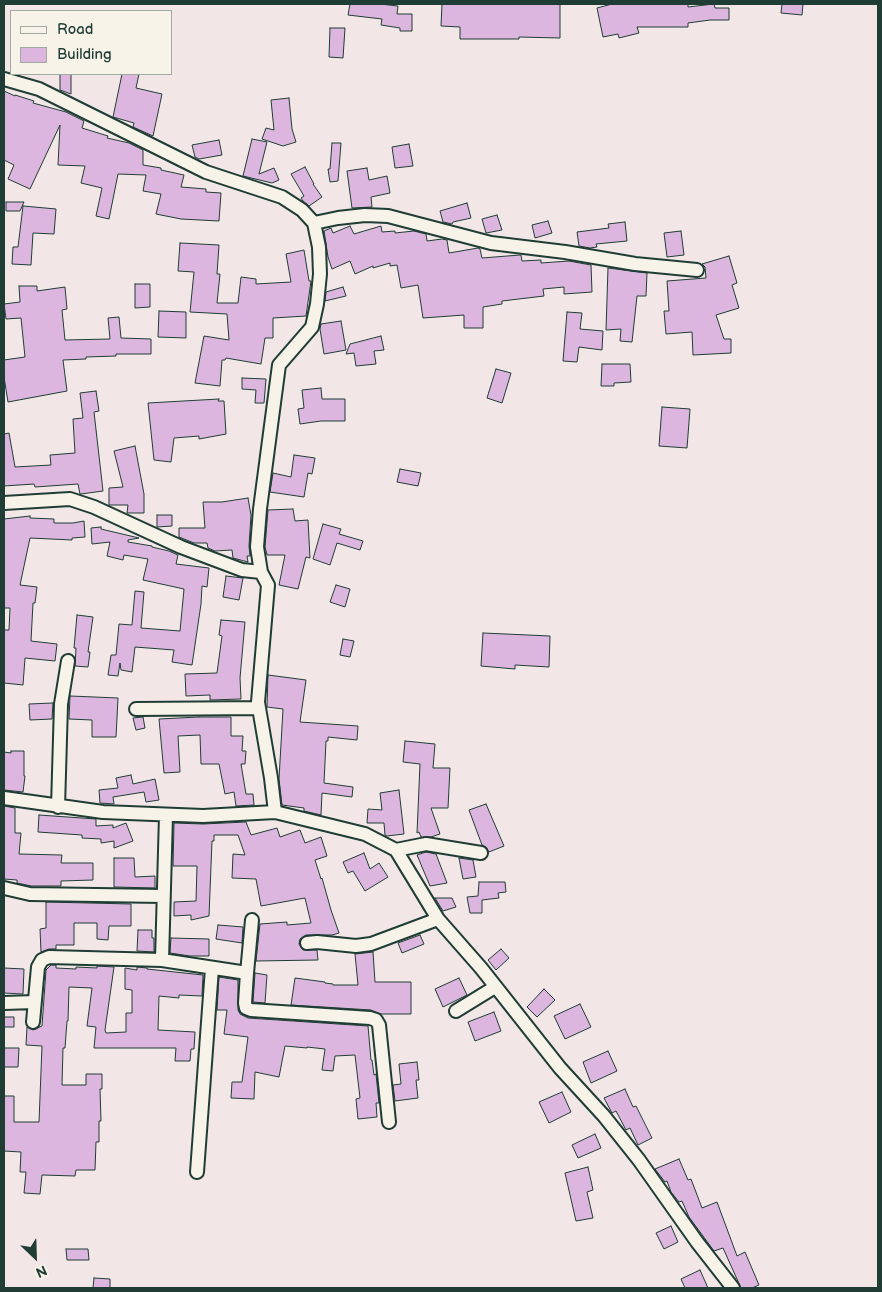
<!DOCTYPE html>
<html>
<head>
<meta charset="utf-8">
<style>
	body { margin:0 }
	#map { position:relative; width:882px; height:1292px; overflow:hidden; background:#f2e7e6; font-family:"Balsamiq Sans",sans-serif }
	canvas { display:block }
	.frame { position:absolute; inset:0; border:5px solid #1f3d34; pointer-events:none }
	.legend { position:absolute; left:10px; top:10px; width:162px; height:65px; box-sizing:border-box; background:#f7f3e8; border:1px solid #a1aaa0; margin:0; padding:6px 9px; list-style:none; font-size:15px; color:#1f3d34 }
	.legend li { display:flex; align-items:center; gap:10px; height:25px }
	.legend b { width:25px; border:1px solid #a1aaa0 }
	.north { position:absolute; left:10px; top:1232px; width:50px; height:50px; -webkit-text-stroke:4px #f7f3e8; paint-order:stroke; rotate:156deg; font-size:14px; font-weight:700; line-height:20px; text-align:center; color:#1f3d34 }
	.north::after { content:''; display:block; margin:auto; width:18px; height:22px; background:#1f3d34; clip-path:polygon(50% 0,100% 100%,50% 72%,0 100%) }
</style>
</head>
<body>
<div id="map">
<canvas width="882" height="1292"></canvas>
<div class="frame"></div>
<ul class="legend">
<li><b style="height:6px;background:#f7f3e8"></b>Road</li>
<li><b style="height:14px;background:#dcb6df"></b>Building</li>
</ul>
<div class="north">N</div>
</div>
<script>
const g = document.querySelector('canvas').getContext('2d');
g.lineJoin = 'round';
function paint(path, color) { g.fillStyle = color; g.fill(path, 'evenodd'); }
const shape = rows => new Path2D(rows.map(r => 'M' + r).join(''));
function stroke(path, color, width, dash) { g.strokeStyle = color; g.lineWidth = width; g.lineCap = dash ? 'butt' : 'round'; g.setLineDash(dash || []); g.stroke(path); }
const building = shape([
	[350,4,380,4,398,6,397,14,412,14,412,31,400,31,400,28,381,25,382,19,348,15,350,4],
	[442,4,560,4,560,38,519,37,519,39,460,39,460,27,441,26,442,4],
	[612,4,688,4,688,7,714,4,715,8,729,8,729,20,710,20,688,23,688,27,637,27,639,33,619,38,618,34,603,37,597,8,612,4],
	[782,4,803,4,802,15,781,13,782,4],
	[330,28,345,28,343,58,329,57,330,28],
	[60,74,71,74,71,94,60,90,60,74],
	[122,74,139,74,136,88,162,94,153,136,133,127,134,123,113,117,122,74],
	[4,91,15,96,15,95,34,101,33,103,66,112,84,121,82,128,108,136,107,138,129,143,143,150,143,165,161,168,161,170,184,175,181,187,206,189,206,192,221,193,219,221,181,219,156,214,161,194,143,191,146,175,118,174,109,219,96,216,102,188,81,183,85,166,58,165,60,125,30,189,8,179,14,165,4,160,4,91],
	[289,98,292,129,296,142,283,146,262,139,266,128,274,130,271,100,289,98],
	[252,139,267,142,259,174,274,168,279,180,272,183,243,176,252,139],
	[219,140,222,155,199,159,195,157,192,145,219,140],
	[332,143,341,143,338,181,330,182,328,169,330,169,332,143],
	[409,144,413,166,395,168,392,147,409,144],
	[305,167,314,184,313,184,322,197,309,206,303,201,301,198,304,196,291,174,305,167],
	[367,168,369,180,387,176,390,193,371,197,372,207,352,208,347,171,367,168],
	[6,202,24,202,20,211,6,211,6,202],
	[467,203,471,218,453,222,452,224,443,222,440,211,467,203],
	[23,206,56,209,54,234,33,233,31,265,12,264,13,247,18,247,23,206],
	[497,215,502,230,486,233,482,219,497,215],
	[548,221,552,233,535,238,532,225,548,221],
	[625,222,627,241,596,244,597,247,590,248,579,246,577,232,609,228,608,224,625,222],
	[350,226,354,234,381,226,382,232,395,231,395,233,414,231,426,234,427,241,442,239,447,240,449,253,478,248,480,249,482,258,520,255,521,255,522,261,541,260,541,263,569,261,591,265,592,292,564,294,564,287,543,289,544,296,502,301,502,304,483,307,483,328,464,328,464,315,423,318,418,285,401,288,397,265,390,266,390,263,373,268,373,266,355,274,350,261,332,269,328,257,324,231,331,228,333,233,350,226],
	[681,231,684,255,667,257,664,233,681,231],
	[180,243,219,245,217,274,220,274,217,303,238,303,241,277,256,279,256,284,291,282,286,254,304,250,309,281,311,281,306,316,273,318,273,338,265,338,261,364,226,358,225,360,222,360,220,386,195,383,204,336,229,340,227,314,190,312,194,272,178,271,180,243],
	[729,256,737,283,732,285,739,308,716,315,724,339,731,339,731,353,693,355,692,332,666,334,664,311,669,311,667,281,706,278,705,267,702,264,729,256],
	[608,268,647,273,646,296,637,296,632,342,620,341,621,329,606,330,608,268],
	[135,284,150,284,150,307,135,308,135,284],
	[19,286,37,286,37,291,65,287,67,309,62,310,65,340,110,339,108,318,119,317,121,338,151,339,151,354,116,354,116,356,86,357,86,359,63,360,67,391,8,402,4,377,4,360,25,357,21,318,6,319,4,304,20,302,19,286],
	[343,287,346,296,325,301,326,292,343,287],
	[159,311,186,312,186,338,158,337,159,311],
	[567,312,582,313,580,329,603,331,602,350,579,347,577,362,563,361,567,312],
	[341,321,346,350,324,354,320,329,321,324,341,321],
	[381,336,384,350,374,351,376,364,356,366,354,353,346,354,350,344,381,336],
	[602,364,630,364,631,382,614,383,614,386,601,386,602,364],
	[496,369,511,373,502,403,487,398,496,369],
	[242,378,266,379,264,403,255,403,256,390,242,389,242,378],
	[321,388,322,399,345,399,345,421,321,421,300,424,298,409,304,408,302,390,321,388],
	[96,391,99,411,94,412,103,491,81,494,80,494,78,484,35,487,34,484,4,486,4,434,9,433,15,467,51,465,50,455,75,453,73,419,83,418,80,393,96,391],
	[219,399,218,401,224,401,226,434,199,439,199,436,174,438,171,462,154,460,148,403,219,399],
	[662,407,690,409,687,448,659,446,662,407],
	[135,446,144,494,144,513,127,513,128,505,109,505,109,488,123,487,114,451,135,446],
	[294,455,315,458,312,474,308,473,304,497,270,492,273,473,291,477,294,455],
	[400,469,421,473,418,486,397,482,400,469],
	[248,498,251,515,249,546,250,556,247,556,248,562,233,558,232,550,215,551,208,548,207,543,194,543,179,537,179,528,205,528,203,502,222,502,248,498],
	[293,509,295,521,308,520,310,558,306,557,298,589,279,585,285,555,267,555,265,547,268,510,293,509],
	[157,515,172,515,172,526,157,527,157,515],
	[30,516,30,518,54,519,54,523,73,523,84,521,85,537,72,538,72,540,30,538,20,585,37,587,35,603,33,603,31,641,57,644,55,661,25,658,23,685,4,683,4,630,9,630,10,608,4,608,4,519,30,516],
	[323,524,341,529,339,534,363,541,360,550,337,543,330,565,313,559,323,524],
	[101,527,101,529,139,538,128,540,128,542,152,546,152,547,169,551,178,555,176,564,209,568,207,587,202,586,201,604,192,665,172,662,174,650,135,647,132,672,121,670,120,663,118,676,108,675,111,655,116,655,119,624,132,625,135,591,144,592,141,628,180,631,184,589,143,580,148,559,124,555,123,560,107,556,110,542,92,544,91,528,101,527],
	[226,576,243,578,239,600,223,597,226,576],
	[336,585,350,589,345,607,330,602,336,585],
	[77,615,93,617,88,652,90,652,88,667,75,666,76,648,74,648,77,615],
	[221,620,245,622,240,678,241,699,210,700,210,695,186,696,185,674,217,673,222,636,219,635,221,620],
	[483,633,550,636,549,667,515,665,515,669,481,666,483,633],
	[343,639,354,641,350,657,340,655,343,639],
	[268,675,306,680,300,722,358,726,357,740,328,737,328,741,326,741,324,783,353,787,352,797,322,793,321,815,304,811,304,808,282,805,279,779,283,709,267,707,268,675],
	[70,696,118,698,116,737,92,737,92,720,69,719,70,696],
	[53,703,52,719,30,720,29,704,53,703],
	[143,717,145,728,136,730,133,718,143,717],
	[199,717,231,717,231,736,243,736,242,751,246,751,245,764,241,764,246,794,253,794,254,805,236,806,234,792,225,794,219,764,201,764,200,735,178,736,180,772,164,773,159,719,199,717],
	[405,741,435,744,433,768,450,768,448,808,431,808,440,834,431,837,421,837,419,832,417,833,420,764,403,762,405,741],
	[11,751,24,751,24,776,25,776,23,792,4,790,4,752,11,753,11,751],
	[131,775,133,784,155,779,159,800,146,802,144,792,113,797,114,804,100,803,99,790,118,788,116,778,131,775],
	[399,790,404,834,387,836,385,835,384,823,367,823,368,809,382,810,380,793,399,790],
	[486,804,504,846,489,852,486,847,482,845,469,810,486,804],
	[4,806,15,808,15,833,21,833,19,854,62,855,61,863,93,863,93,880,61,881,61,886,31,886,17,883,17,880,4,879,4,806],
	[39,815,96,819,96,826,113,825,113,828,126,823,133,841,114,848,114,841,101,843,101,839,82,838,82,835,38,832,39,815],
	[246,822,251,835,277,828,280,837,300,830,305,843,321,837,327,856,315,860,321,879,322,878,331,910,339,933,332,935,306,935,300,939,299,944,303,950,317,950,318,960,256,961,260,924,287,922,287,925,311,923,305,898,261,906,256,879,232,878,233,854,245,855,238,835,214,835,214,841,212,841,209,916,191,920,191,915,174,916,174,902,196,901,197,866,173,866,174,823,203,824,246,822],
	[426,852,436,854,447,883,430,886,417,855,426,852],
	[364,853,370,869,379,863,388,877,365,891,353,871,348,873,343,862,364,853],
	[114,858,134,858,135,877,155,876,155,888,114,887,114,858],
	[459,858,473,860,476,877,463,879,459,858],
	[479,882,505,882,506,892,498,893,499,898,482,900,482,913,470,913,467,897,478,896,479,882],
	[435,898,452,898,456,907,443,911,435,898],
	[46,902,131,904,131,926,109,926,108,940,97,939,97,923,74,923,74,945,56,945,56,949,49,949,41,952,40,929,46,928,46,902],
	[218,925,243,927,242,943,216,939,218,925],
	[138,930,152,930,152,938,154,938,154,952,137,951,138,930],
	[420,935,424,944,402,953,398,943,420,935],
	[171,938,209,939,209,956,190,956,170,953,171,938],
	[501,949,509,958,496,970,488,960,501,949],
	[373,952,375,982,411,982,411,1014,381,1014,371,1010,291,1005,295,978,325,982,325,983,333,984,333,985,358,985,355,954,373,952],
	[51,965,56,965,56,968,76,969,76,967,97,968,97,966,114,967,105,1030,106,1033,126,1032,126,1013,132,1013,132,990,125,989,125,968,137,970,137,967,147,968,147,969,203,975,202,996,179,995,179,998,159,996,158,1030,195,1032,194,1049,191,1049,190,1061,175,1061,176,1048,94,1048,96,1027,87,1026,92,988,69,987,68,1021,67,1021,65,1048,63,1048,62,1085,86,1085,86,1074,102,1074,102,1089,100,1089,101,1121,99,1121,99,1142,96,1142,95,1170,76,1170,75,1176,42,1175,40,1194,24,1193,26,1172,20,1172,21,1152,4,1151,4,1096,14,1096,14,1122,39,1122,42,1046,26,1045,27,1027,33,1030,42,1026,46,970,51,965],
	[4,968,24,969,23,994,4,993,4,968],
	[255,973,267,975,265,1003,253,1002,255,973],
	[219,977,238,980,238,1010,240,1014,248,1018,368,1026,371,1060,372,1060,374,1075,376,1074,379,1103,376,1103,377,1117,358,1119,356,1099,360,1098,355,1055,335,1056,333,1071,322,1070,325,1049,307,1047,307,1048,285,1046,279,1077,255,1072,254,1099,231,1098,232,1082,242,1082,248,1037,224,1034,227,1010,217,1010,219,977],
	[459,978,467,995,443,1007,435,989,459,978],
	[544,989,555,1000,537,1017,527,1007,544,989],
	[580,1004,591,1027,565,1039,554,1016,580,1004],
	[494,1012,501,1031,475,1041,468,1022,494,1012],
	[4,1017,14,1017,14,1027,4,1027,4,1017],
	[4,1048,19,1048,18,1067,4,1067,4,1048],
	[608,1051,617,1071,591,1083,583,1062,608,1051],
	[417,1062,419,1080,416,1080,418,1098,395,1101,393,1085,401,1084,399,1064,417,1062],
	[625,1089,633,1107,636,1106,652,1138,638,1145,630,1128,626,1130,616,1111,612,1113,604,1098,625,1089],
	[562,1092,571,1112,549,1123,539,1102,562,1092],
	[595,1134,601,1148,578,1158,572,1145,595,1134],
	[679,1159,688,1180,691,1179,702,1208,717,1202,737,1256,745,1252,759,1285,752,1288,741,1288,723,1248,714,1251,689,1217,682,1201,679,1202,671,1192,667,1181,665,1182,655,1169,679,1159],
	[588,1167,593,1190,587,1192,593,1218,576,1221,565,1173,588,1167],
	[671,1226,678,1242,664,1249,656,1233,671,1226],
	[66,1249,88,1249,89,1260,67,1260,66,1249],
	[700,1270,708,1288,685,1288,681,1279,700,1270],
	[94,1278,110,1279,110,1288,93,1288,94,1278]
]);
paint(building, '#dcb6df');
stroke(building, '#1f3d34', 1);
const minor = shape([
	[4,79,39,89,206,172,282,197,302,210,314,223,319,247,320,274,317,304,312,327,279,365,260,509,257,547,261,572],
	[314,223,338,218,365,215,388,216,491,243,565,252,635,264,697,270],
	[4,503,70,499,94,507,181,547,242,570,261,572,268,585,258,702,271,778,275,812,365,834,396,850,438,919,481,968,560,1068,604,1116,639,1160,697,1242,733,1288],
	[136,709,259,708],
	[4,798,103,812,203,816,275,812],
	[58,807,61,704,68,661],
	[396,850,426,844,481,853],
	[4,888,30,894,163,896],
	[307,943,317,942,356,946,371,944,438,919],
	[162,960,247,973,245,1003,246,1008,251,1010,370,1018,376,1020,379,1025,389,1122],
	[247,973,252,920],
	[4,1003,34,1002],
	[456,1011,495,987],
	[33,1022,38,967,42,960,49,957,162,960,166,815],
	[197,1172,212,968]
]);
stroke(minor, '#1f3d34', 16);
stroke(minor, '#f7f3e8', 12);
</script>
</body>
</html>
